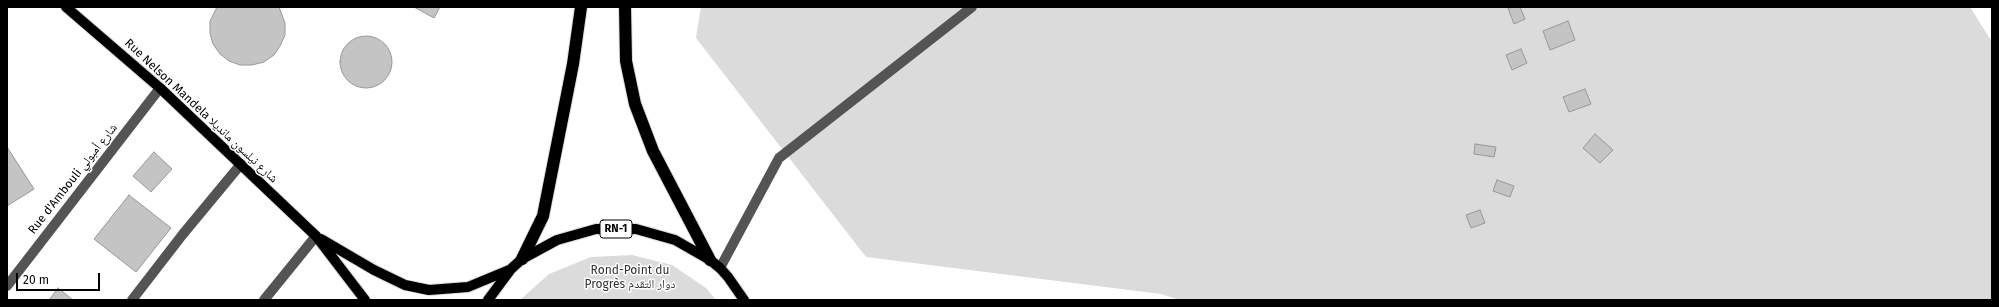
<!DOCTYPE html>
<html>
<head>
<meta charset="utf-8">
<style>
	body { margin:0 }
	#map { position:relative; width:1999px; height:307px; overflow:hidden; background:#fff; font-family:"Fira Sans",sans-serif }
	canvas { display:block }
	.frame { position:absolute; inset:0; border:8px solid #000; pointer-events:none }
	.scale { position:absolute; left:16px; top:273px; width:84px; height:18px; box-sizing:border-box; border:2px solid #000; border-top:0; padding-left:5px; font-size:12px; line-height:14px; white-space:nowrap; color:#000; -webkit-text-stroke:3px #fff; paint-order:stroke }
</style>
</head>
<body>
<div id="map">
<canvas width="1999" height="307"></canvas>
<div class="frame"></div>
<div class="scale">20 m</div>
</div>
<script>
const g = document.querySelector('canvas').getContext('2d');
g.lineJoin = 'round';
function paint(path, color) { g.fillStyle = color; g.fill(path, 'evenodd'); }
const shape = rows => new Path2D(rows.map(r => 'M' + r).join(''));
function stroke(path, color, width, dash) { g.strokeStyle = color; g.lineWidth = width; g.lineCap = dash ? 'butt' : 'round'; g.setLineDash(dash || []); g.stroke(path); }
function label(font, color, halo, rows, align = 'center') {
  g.font = font + ' "Fira Sans","Noto Naskh Arabic",sans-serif'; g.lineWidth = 3; g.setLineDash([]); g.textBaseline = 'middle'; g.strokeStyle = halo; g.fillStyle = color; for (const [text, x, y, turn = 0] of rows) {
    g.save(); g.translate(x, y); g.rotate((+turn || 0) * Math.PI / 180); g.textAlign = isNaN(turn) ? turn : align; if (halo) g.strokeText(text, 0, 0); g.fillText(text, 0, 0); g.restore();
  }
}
paint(shape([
	[701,7,1970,7,1992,42,1992,300,1180,300,1161,294,866,257,696,38],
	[632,255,672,265,706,288,716,300,520,300,549,274,591,257]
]), '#dbdbdb');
const building = shape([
	[217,7,279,7,285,23,285,35,280,46,274,55,264,62,252,65,240,65,229,61,220,54,213,44,210,33,210,21,217,7],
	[414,7,440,7,434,18,414,7],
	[1520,7,1525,19,1514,24,1508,8,1520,7],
	[1568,21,1575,40,1550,50,1543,31,1568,21],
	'340 62a26 26 0 1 1 52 0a26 26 0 1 1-52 0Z',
	[1521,49,1527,63,1512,70,1506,55,1521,49],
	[1585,89,1591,104,1569,112,1563,97,1585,89],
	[1595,134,1613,150,1600,163,1583,148,1595,134],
	[1475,144,1496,147,1494,157,1474,154,1475,144],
	[7,147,34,189,7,206,7,147],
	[154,152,172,169,151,192,133,176,154,152],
	[1497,180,1514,186,1510,197,1493,191,1497,180],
	[129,195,171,228,136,272,94,239,129,195],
	[1480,210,1485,223,1471,228,1466,215,1480,210],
	[58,288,73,300,49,300,58,288]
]);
paint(building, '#c4c4c4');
stroke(building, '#989898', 1);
const major = shape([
	[66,7,160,88,316,236,365,300],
	[321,239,374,270,405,285,429,290,468,287,509,270],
	[488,300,511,269,522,259,557,240,596,229,636,229,675,240,710,260,720,268,728,277,744,300]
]);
const highway = shape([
	[625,7,626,61,635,104,653,151,710,260],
	[522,259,543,216,573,64,581,7]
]);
stroke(major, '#dbdbdb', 12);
stroke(highway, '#dbdbdb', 14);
stroke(shape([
	[720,268,779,158,972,7],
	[7,286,160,88],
	[132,300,183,234,241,164],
	[264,300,316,236]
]), '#545454', 10);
stroke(major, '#000', 10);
stroke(highway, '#000', 12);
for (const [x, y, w] of [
	[616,229,32]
]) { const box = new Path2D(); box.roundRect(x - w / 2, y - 9, w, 18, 3); g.fillStyle = '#fff'; g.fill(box); stroke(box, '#000', 1); }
label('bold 11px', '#000', null, [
	["RN-1",616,229]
]);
label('12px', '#000', '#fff', [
	["Rue Nelson Mandela شارع نيلسون مانديلا",201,111,43],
	["Rue d'Ambouli شارع أمبولي",73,179,-52]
]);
label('12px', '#323232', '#fff', [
	["Rond-Point du",630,271],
	["Progrès دوار التقدم",630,285]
]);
</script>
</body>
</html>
